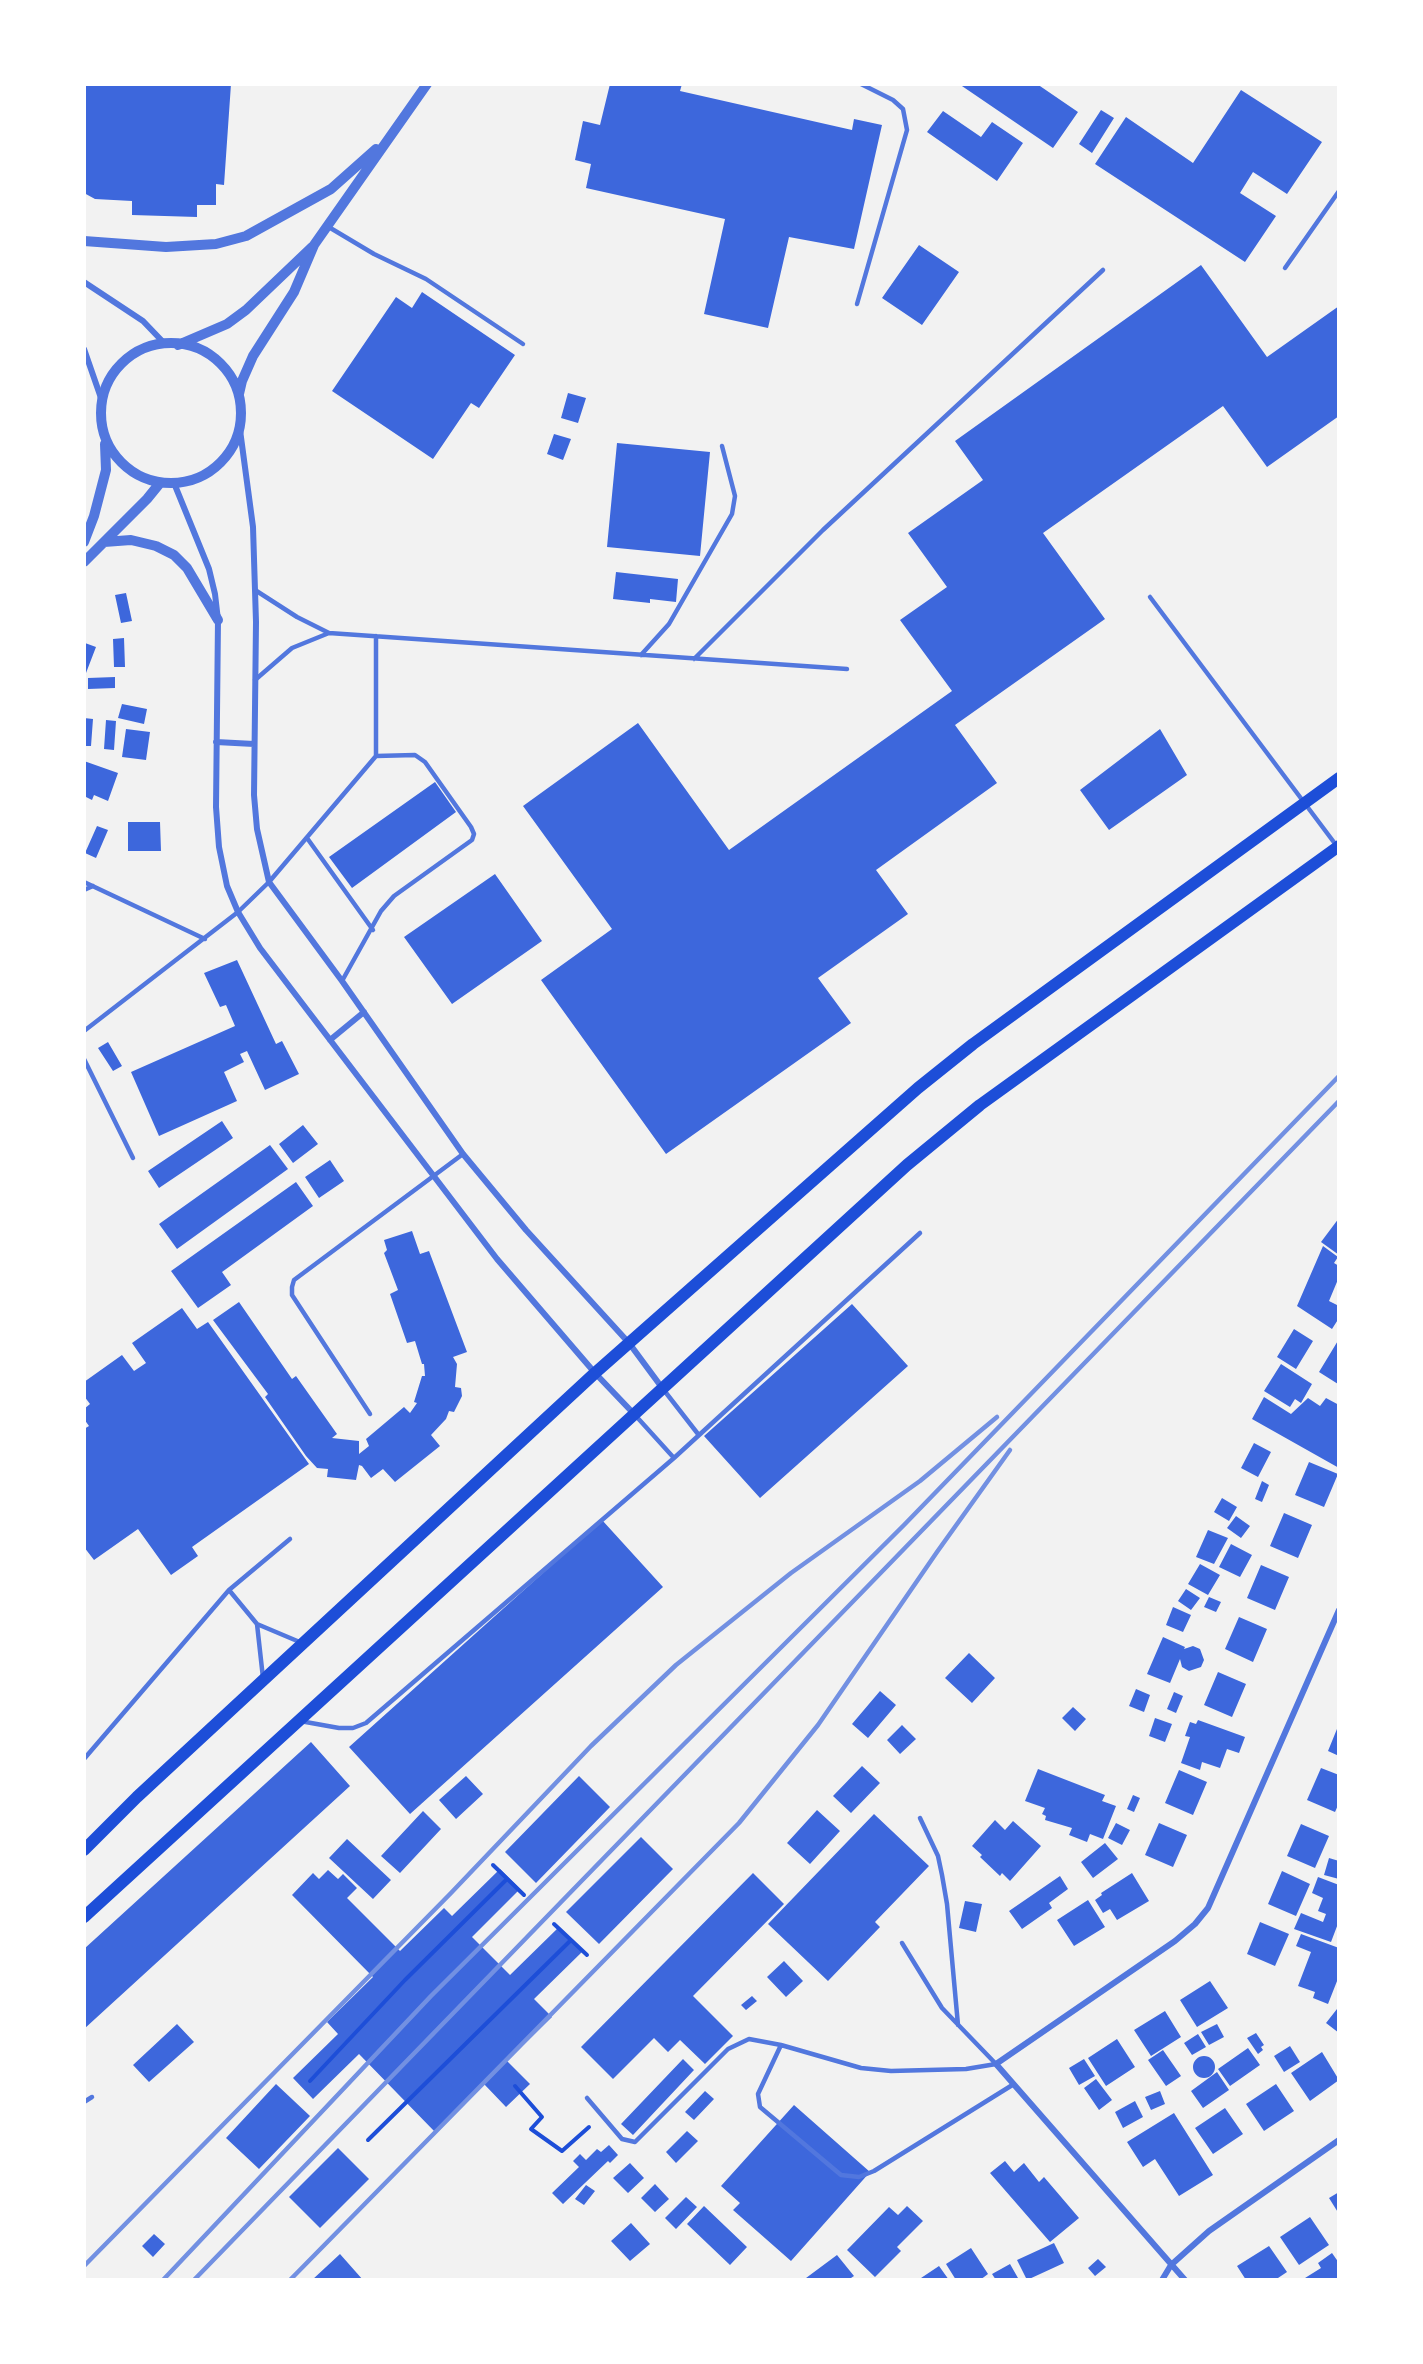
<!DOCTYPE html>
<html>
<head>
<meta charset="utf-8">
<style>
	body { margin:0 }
	#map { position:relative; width:1423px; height:2364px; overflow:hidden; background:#f2f2f2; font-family:"Playfair Display",serif }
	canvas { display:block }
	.frame { position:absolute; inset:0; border:86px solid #fff; pointer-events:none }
</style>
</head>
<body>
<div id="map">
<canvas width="1423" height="2364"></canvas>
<div class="frame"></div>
</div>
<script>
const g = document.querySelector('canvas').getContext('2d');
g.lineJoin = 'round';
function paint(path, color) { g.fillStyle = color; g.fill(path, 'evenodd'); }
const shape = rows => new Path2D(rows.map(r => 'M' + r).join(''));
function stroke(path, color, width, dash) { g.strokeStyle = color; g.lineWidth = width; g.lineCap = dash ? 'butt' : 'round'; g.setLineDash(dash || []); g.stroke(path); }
paint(shape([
	[84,84,231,84,224,185,216,184,216,205,197,205,197,217,132,215,132,201,95,199,84,193],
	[610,84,682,84,680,91,852,130,854,119,882,125,854,249,789,237,768,328,704,314,725,219,586,188,591,164,575,160,583,121,600,125],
	[959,84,1037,84,1078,112,1053,148],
	[1241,90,1322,142,1287,194,1253,172,1240,193,1276,216,1245,262,1095,164,1126,117,1193,163],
	[1101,110,1114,118,1092,153,1079,144],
	[943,111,981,137,992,122,1023,143,997,181,927,132],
	[919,245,959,272,922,325,882,298],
	[1201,265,1267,357,1339,306,1339,416,1267,467,1223,406,1043,533,1105,619,955,725,997,783,876,870,908,914,818,978,851,1023,666,1154,541,980,612,929,523,806,638,723,729,850,952,691,900,620,947,587,908,533,983,480,955,441],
	[422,292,515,355,479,408,471,403,433,459,332,391,396,297,412,308],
	[568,393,586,398,578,423,561,418],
	[554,434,571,439,563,460,547,454],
	[617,443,710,452,700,556,607,547],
	[616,572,678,579,676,602,650,599,650,603,613,599],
	[126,593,132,621,121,623,115,595],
	[124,638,125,667,114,667,113,639],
	[85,643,96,647,86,673,84,672],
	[115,677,115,688,88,689,88,678],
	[122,704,147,709,144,724,118,718],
	[84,718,93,719,91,746,84,746],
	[106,720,116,721,114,750,104,749],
	[126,729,150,732,146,760,122,757],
	[1160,729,1187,775,1109,830,1080,790],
	[84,761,118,773,108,801,94,795,92,800,84,796],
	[435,782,456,812,352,888,329,857],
	[128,822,160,822,161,851,128,851],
	[97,826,108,830,96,858,85,853],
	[495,874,542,941,452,1004,404,937],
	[237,960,276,1044,282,1041,299,1074,265,1090,247,1051,240,1054,244,1062,224,1072,237,1101,159,1136,131,1072,235,1026,226,1005,220,1007,204,973],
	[108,1042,122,1066,113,1071,98,1048],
	[222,1121,233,1138,159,1188,148,1171],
	[303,1125,318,1144,293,1163,279,1144],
	[270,1145,288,1169,177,1249,159,1224],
	[330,1160,344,1181,319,1198,305,1177],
	[296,1182,313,1206,222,1272,231,1285,198,1308,171,1271],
	[1339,1218,1339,1255,1321,1242],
	[412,1231,420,1254,429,1251,467,1352,453,1357,457,1364,455,1387,461,1388,462,1396,454,1412,449,1411,446,1419,431,1435,440,1446,395,1482,383,1469,371,1478,362,1466,359,1465,356,1480,327,1477,328,1469,317,1468,306,1456,265,1397,268,1394,213,1320,239,1302,292,1379,296,1376,337,1434,332,1438,359,1441,359,1454,369,1446,366,1439,404,1407,410,1413,417,1403,414,1402,422,1376,425,1376,424,1364,422,1364,415,1341,407,1343,390,1294,398,1290,384,1253,387,1250,384,1240],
	[1323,1246,1338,1257,1334,1263,1339,1266,1339,1277,1329,1301,1339,1306,1339,1318,1332,1329,1297,1306],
	[852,1304,908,1366,760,1498,704,1436],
	[182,1308,197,1329,208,1322,309,1464,192,1547,198,1556,171,1575,138,1529,94,1560,84,1547,84,1429,89,1426,84,1419,84,1409,90,1404,84,1396,84,1382,122,1355,134,1371,146,1363,132,1343],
	[1294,1329,1313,1341,1296,1369,1277,1357],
	[1339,1339,1339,1382,1338,1384,1319,1372],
	[1281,1364,1312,1384,1301,1403,1295,1399,1290,1407,1264,1391],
	[1264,1397,1291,1414,1308,1398,1320,1406,1326,1398,1339,1405,1339,1468,1252,1419],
	[1254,1443,1271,1452,1258,1477,1241,1468],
	[1309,1462,1338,1474,1324,1507,1295,1495],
	[1262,1481,1269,1485,1262,1502,1255,1499],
	[1222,1498,1237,1507,1229,1521,1214,1512],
	[1284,1513,1312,1525,1298,1558,1270,1546],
	[1236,1516,1250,1526,1241,1538,1227,1528],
	[602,1520,663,1587,410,1814,349,1747],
	[1208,1530,1228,1538,1214,1564,1196,1557],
	[1231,1544,1252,1555,1240,1577,1219,1567],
	[1200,1564,1220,1575,1208,1595,1188,1584],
	[1261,1565,1289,1577,1275,1610,1247,1598],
	[1186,1589,1200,1598,1191,1610,1178,1601],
	[1209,1597,1221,1602,1216,1612,1204,1607],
	[1173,1607,1191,1615,1183,1632,1166,1625],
	[1239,1617,1267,1629,1253,1662,1225,1649],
	[1163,1637,1185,1647,1184,1649,1193,1646,1200,1649,1204,1660,1201,1667,1189,1671,1182,1667,1180,1659,1170,1683,1147,1674],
	[969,1653,995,1678,972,1703,945,1678],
	[1218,1672,1246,1684,1232,1717,1204,1705],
	[1136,1689,1150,1695,1144,1712,1129,1706],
	[880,1691,896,1705,868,1738,852,1724],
	[1174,1692,1183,1696,1176,1713,1167,1709],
	[1073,1707,1086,1719,1075,1731,1062,1718],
	[1155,1718,1172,1724,1165,1742,1149,1736],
	[1198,1720,1245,1737,1239,1753,1227,1749,1220,1768,1202,1762,1200,1770,1181,1763,1190,1737,1185,1736,1190,1722,1196,1724],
	[1339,1724,1339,1756,1328,1751],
	[902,1725,916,1739,900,1754,887,1740],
	[311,1742,350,1786,84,2029,84,1949],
	[862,1766,880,1783,851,1813,833,1796],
	[1321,1768,1339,1775,1339,1803,1335,1812,1307,1800],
	[1038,1769,1105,1795,1102,1801,1116,1806,1103,1839,1090,1834,1087,1842,1069,1835,1072,1828,1045,1820,1046,1816,1042,1814,1045,1808,1025,1801],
	[1179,1770,1207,1782,1193,1815,1165,1803],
	[466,1776,483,1794,456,1819,439,1800],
	[579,1776,610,1807,536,1883,505,1852],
	[1133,1795,1140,1798,1134,1812,1127,1809],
	[817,1810,840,1831,810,1864,787,1843],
	[423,1811,441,1829,400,1873,381,1856],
	[874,1814,929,1866,875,1922,880,1927,828,1981,768,1924],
	[995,1820,1005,1830,1013,1821,1041,1846,1010,1881,1002,1873,1000,1876,980,1857,982,1855,972,1846],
	[1116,1823,1130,1830,1122,1845,1108,1838],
	[1159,1823,1187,1835,1173,1867,1145,1855],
	[1301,1824,1329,1836,1315,1868,1287,1856],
	[641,1837,673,1869,599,1944,566,1912],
	[347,1839,391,1880,373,1899,329,1858],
	[1105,1843,1118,1859,1093,1878,1081,1862],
	[1329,1858,1339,1861,1339,1879,1324,1875],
	[500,1869,520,1889,472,1937,510,1975,559,1927,583,1951,534,1999,552,2017,507,2061,530,2084,506,2107,484,2084,435,2132,359,2054,313,2099,293,2078,338,2034,327,2022,373,1977,292,1895,313,1873,319,1879,328,1870,338,1879,343,1874,357,1888,347,1898,400,1951,444,1908,452,1916],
	[1282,1871,1310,1884,1296,1916,1268,1904],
	[753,1873,784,1904,693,1996,733,2036,705,2064,680,2040,668,2052,654,2038,613,2079,581,2047],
	[1132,1873,1149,1901,1117,1920,1110,1909,1103,1913,1095,1900,1102,1895,1101,1893],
	[1060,1876,1068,1889,1049,1903,1052,1908,1022,1929,1009,1911],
	[1318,1877,1339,1885,1339,1921,1331,1942,1294,1929,1301,1913,1323,1922,1326,1914,1318,1911,1323,1898,1312,1893],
	[1088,1900,1105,1927,1074,1946,1057,1920],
	[965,1901,982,1904,976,1932,959,1928],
	[1260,1922,1289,1934,1275,1966,1247,1954],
	[1301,1934,1339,1948,1339,1976,1328,2004,1313,1998,1315,1992,1298,1986,1311,1952,1296,1946],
	[784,1961,803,1981,786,1997,767,1977],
	[1210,1981,1228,2008,1197,2027,1180,2000],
	[752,1996,757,2001,746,2010,741,2005],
	[1337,2009,1339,2011,1339,2033,1326,2023],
	[1165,2011,1181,2037,1151,2056,1134,2030],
	[177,2024,194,2042,149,2082,133,2065],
	[1217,2024,1224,2037,1209,2045,1201,2032],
	[1256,2033,1264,2045,1261,2047,1263,2050,1258,2054,1247,2038],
	[1198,2034,1206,2047,1192,2055,1184,2043],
	[1117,2039,1135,2067,1106,2086,1088,2058],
	[1290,2046,1300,2062,1284,2072,1274,2056],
	[1248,2048,1260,2065,1230,2086,1218,2069],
	[1163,2050,1181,2076,1166,2086,1148,2060],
	[1322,2052,1339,2080,1310,2101,1291,2073],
	'1193 2067a11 11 0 1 1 22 0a11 11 0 1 1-22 0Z',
	[683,2059,694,2070,633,2135,621,2124],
	[1084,2059,1095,2076,1079,2085,1069,2068],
	[1217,2072,1229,2090,1203,2108,1191,2091],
	[1096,2079,1112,2100,1099,2110,1084,2088],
	[276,2084,310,2116,259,2169,226,2138],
	[1276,2084,1294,2111,1264,2131,1246,2104],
	[705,2091,714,2099,694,2120,685,2112],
	[1160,2091,1165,2104,1151,2110,1145,2097],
	[1135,2101,1143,2117,1123,2128,1115,2112],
	[794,2105,870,2172,791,2261,733,2210,740,2203,721,2186],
	[1225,2108,1243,2134,1213,2154,1195,2128],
	[1174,2113,1213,2175,1179,2196,1155,2159,1143,2167,1127,2142],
	[687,2131,698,2141,676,2163,666,2152],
	[609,2145,618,2155,610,2163,608,2161,563,2204,552,2193,579,2167,573,2161,580,2154,586,2160,597,2149,601,2152],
	[338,2148,369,2179,320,2228,289,2197],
	[1005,2161,1014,2172,1024,2163,1039,2182,1044,2177,1079,2218,1050,2242,990,2173],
	[630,2163,644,2178,628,2193,613,2178],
	[655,2184,669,2199,655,2212,641,2198],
	[586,2185,595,2191,584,2205,575,2199],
	[1339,2192,1339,2214,1329,2198],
	[686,2197,697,2207,676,2229,665,2218],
	[704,2206,747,2247,730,2265,687,2224],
	[907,2206,923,2221,897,2247,901,2251,875,2277,847,2250,889,2207,898,2215],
	[1310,2217,1329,2245,1299,2265,1280,2237],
	[631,2223,650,2244,630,2261,611,2241],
	[154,2234,165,2244,153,2257,142,2246],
	[1054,2243,1064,2263,1027,2280,1017,2260],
	[1269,2246,1287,2272,1275,2280,1246,2280,1237,2266],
	[971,2248,988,2274,980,2280,956,2280,946,2264],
	[1332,2253,1339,2263,1339,2280,1306,2280,1305,2278,1321,2268,1318,2263],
	[340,2254,363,2280,312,2280],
	[837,2255,854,2276,848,2280,808,2280,806,2278],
	[1098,2259,1106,2267,1095,2276,1088,2268],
	[1010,2264,1018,2278,1015,2280,996,2280,992,2274],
	[939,2266,949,2280,918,2280]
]), '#3d67dc');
stroke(shape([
	[493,1865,524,1895],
	[554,1924,587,1955],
	[310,2081,405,1980,507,1879],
	[515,2086,542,2117,531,2129,562,2151,589,2127],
	[368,2140,570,1941]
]), '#1d4ed8', 4);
stroke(shape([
	[327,226,374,254,426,279,523,344],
	[1285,268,1339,191],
	[857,304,907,130,903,109,893,100,861,84],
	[255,590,297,617,329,633,847,669],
	[1150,597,1336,845],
	[376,636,376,756],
	[641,655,669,624,732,514,735,496,722,446],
	[694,659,823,530,1103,270],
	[255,680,292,648,329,633],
	[307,838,373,930],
	[84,882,205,939],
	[84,890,93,886],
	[84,1031,238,912,269,882,376,756,415,755,425,762,471,827,474,834,472,840,394,896,381,911,342,981],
	[84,1059,133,1158],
	[663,1389,698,1434],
	[370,1414,292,1295,292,1287,294,1280,463,1154],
	[635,1415,674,1458],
	[229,1590,290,1539],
	[257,1624,263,1678],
	[300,1721,339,1728,353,1728,366,1723,674,1458,920,1233],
	[84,1759,229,1590,257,1624,302,1643],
	[920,1818,938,1856,942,1875,947,1904,958,2025],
	[902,1943,942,2008,996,2064],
	[996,2064,966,2069,891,2071,861,2068,781,2045,758,2094,760,2107,841,2175,859,2177,874,2171,1014,2084],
	[587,2098,622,2139,635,2142,728,2049,749,2039,781,2045],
	[84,2102,92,2097]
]), '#5277de', 4.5);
stroke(shape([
	[84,282,143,321,165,344],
	[84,349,101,398],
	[240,430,253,527,256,622,254,795,257,829,269,882,342,981,463,1154,526,1230,629,1343,663,1389],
	[174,483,209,569,215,594,218,620,216,807,219,847,227,886,238,912,260,948,497,1259,595,1373,635,1415],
	[216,742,254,744],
	[330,1040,364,1012],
	[1162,2280,1171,2265,1209,2231,1339,2140],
	[1185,2280,996,2064,1175,1941,1195,1924,1208,1908,1339,1610]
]), '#5277de', 6);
stroke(shape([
	[84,241,166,247,216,244,246,236,331,189,376,149],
	'101 413a70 70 0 1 1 140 0a70 70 0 1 1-140 0Z',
	[178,345,227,324,246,310,312,247],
	[239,394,242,381,253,356,294,292,314,245,427,84],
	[84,542,94,516,106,470,105,444],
	[104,542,131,540,156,546,174,555,187,568,218,620],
	[84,562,147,499,160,483]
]), '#5277de', 10);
stroke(shape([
	[84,1850,137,1797,595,1373,918,1088,973,1044,1339,778],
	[84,1917,907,1165,980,1105,1339,846]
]), '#1d4ed8', 12);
stroke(shape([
	[84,2266,451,1893,591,1746,676,1665,791,1573,920,1481,997,1417],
	[163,2280,431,1996,904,1525,1339,1076],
	[194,2280,1339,1101],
	[290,2280,739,1823,818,1725,937,1552,1010,1450]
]), '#7290e2', 4.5);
</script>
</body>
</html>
